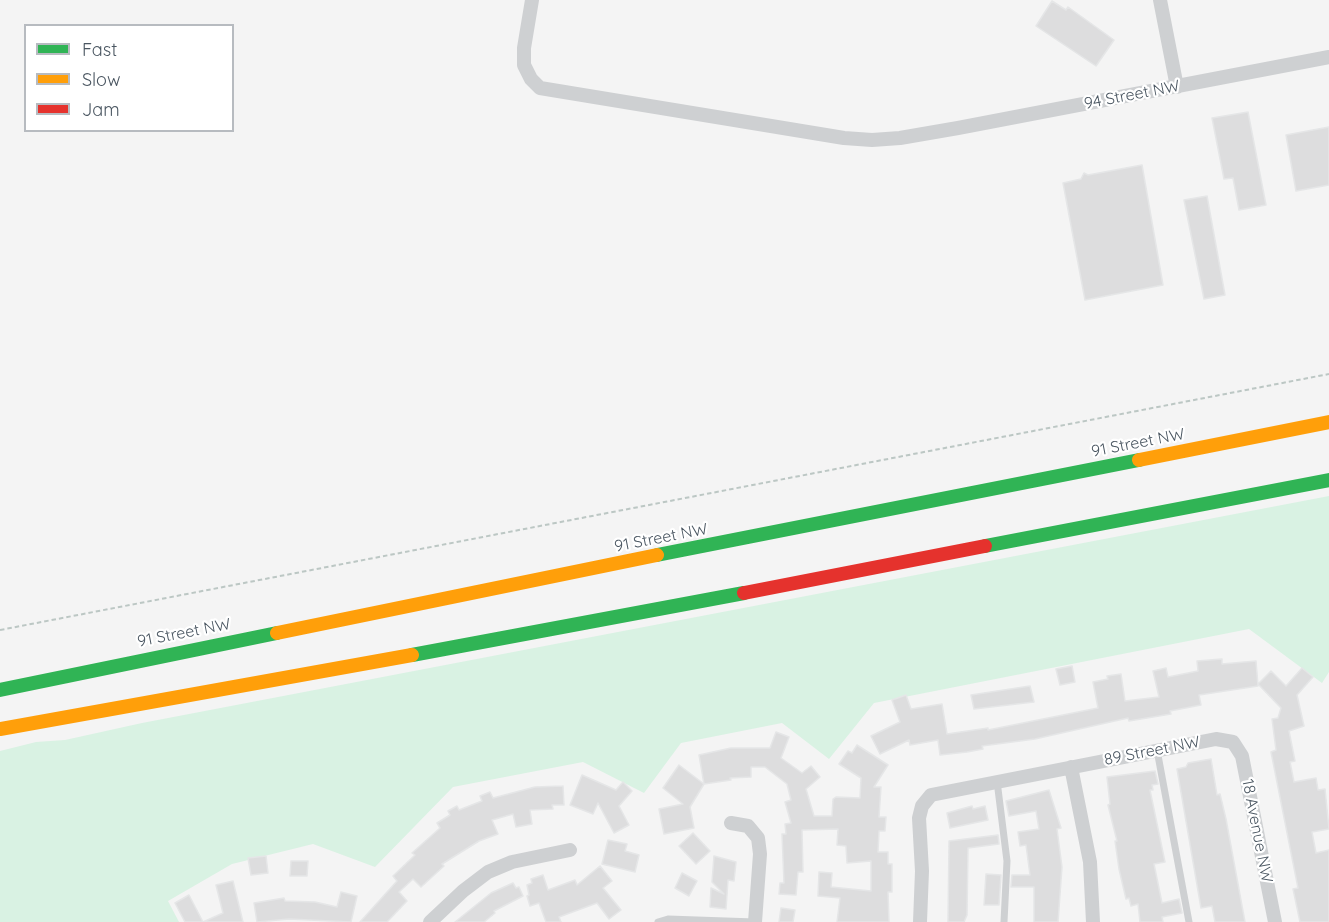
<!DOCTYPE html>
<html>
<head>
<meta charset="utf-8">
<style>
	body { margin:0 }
	#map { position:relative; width:1329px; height:922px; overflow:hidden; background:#f4f4f4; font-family:Quicksand,sans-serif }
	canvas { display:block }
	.legend { position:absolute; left:24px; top:24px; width:210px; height:108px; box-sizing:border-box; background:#fff; border:2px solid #b7bbc0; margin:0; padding:8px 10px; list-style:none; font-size:18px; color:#4a5661 }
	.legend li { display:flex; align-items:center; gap:12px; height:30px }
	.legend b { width:30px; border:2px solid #b7bbc0 }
</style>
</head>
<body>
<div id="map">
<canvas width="1329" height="922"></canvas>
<ul class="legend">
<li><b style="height:8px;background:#30b455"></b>Fast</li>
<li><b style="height:8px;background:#ff9f0a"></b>Slow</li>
<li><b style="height:8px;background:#e5322d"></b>Jam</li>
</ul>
</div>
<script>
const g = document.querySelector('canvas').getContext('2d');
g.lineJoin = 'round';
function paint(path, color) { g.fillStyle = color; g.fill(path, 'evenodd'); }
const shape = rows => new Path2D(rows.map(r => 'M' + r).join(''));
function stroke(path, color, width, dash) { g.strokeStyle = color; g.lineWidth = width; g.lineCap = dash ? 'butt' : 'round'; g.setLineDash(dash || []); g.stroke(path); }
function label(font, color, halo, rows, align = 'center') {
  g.font = font + ' Quicksand,sans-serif'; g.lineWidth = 4.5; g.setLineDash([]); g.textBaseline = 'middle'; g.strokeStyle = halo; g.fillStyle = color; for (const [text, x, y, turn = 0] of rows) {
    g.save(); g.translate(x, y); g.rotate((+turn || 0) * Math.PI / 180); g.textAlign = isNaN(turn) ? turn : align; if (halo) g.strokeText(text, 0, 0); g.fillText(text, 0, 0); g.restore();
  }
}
paint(shape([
	[1329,496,1329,672,1322,683,1249,629,874,703,829,759,782,723,681,743,644,793,583,762,453,787,375,867,313,844,232,864,168,901,179,922,0,922,0,751,36,742,65,740,142,723]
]), '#d9f2e3');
const building = shape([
	[1052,1,1066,10,1068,7,1114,40,1096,66,1036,26,1052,1],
	[1248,112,1266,205,1239,210,1233,178,1224,179,1212,118,1248,112],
	[1329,127,1329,185,1296,191,1286,135,1329,127],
	[1142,165,1163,285,1085,300,1063,183,1081,179,1084,173,1088,175,1142,165],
	[1207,196,1225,295,1204,299,1184,200,1207,196],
	[1222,659,1222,664,1256,661,1258,686,1199,695,1201,705,1170,711,1171,714,1129,721,1128,718,1035,739,982,746,983,749,967,752,940,755,938,740,910,745,909,740,880,754,871,736,900,722,892,700,906,695,911,709,942,704,947,734,988,728,988,730,1098,708,1093,682,1108,679,1107,676,1121,674,1125,701,1159,697,1153,671,1166,668,1168,677,1198,671,1197,661,1222,659],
	[1072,666,1075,682,1060,685,1056,669,1072,666],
	[1302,668,1313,677,1297,695,1304,726,1289,731,1295,761,1290,762,1294,782,1316,778,1318,790,1325,789,1329,829,1312,832,1316,853,1329,850,1329,922,1300,922,1293,889,1298,888,1271,752,1276,750,1272,719,1278,718,1281,708,1258,684,1271,671,1286,686,1302,668],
	[1030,686,1034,702,974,709,971,695,1030,686],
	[776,732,789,737,781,758,802,773,811,766,820,777,806,789,814,816,832,816,833,799,836,797,860,798,861,778,839,764,848,751,852,753,857,745,888,765,874,787,881,787,879,817,886,817,885,831,879,831,878,852,888,852,888,864,892,864,892,892,888,892,889,922,837,922,840,898,818,896,819,872,832,873,831,887,871,891,871,861,847,863,846,846,837,845,838,829,802,830,803,872,798,872,796,895,779,894,780,883,784,883,782,834,786,834,785,824,791,823,785,802,791,800,787,784,765,767,751,767,751,777,730,778,731,780,704,784,690,807,694,828,664,834,659,809,683,804,663,788,679,765,704,784,699,755,731,748,770,748,776,732],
	[1211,759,1217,795,1220,794,1226,819,1245,922,1215,922,1212,906,1201,908,1177,769,1186,767,1188,763,1211,759],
	[1155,771,1158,784,1152,785,1153,790,1150,790,1165,862,1154,864,1162,903,1179,899,1182,913,1162,917,1163,922,1140,922,1138,904,1131,906,1129,898,1126,899,1119,869,1115,841,1117,841,1108,805,1110,804,1107,777,1155,771],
	[582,775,616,790,623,782,632,791,619,806,629,825,614,833,598,803,593,814,570,805,582,775],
	[563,786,564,805,552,805,553,809,530,810,532,824,516,827,513,814,492,820,498,834,479,841,442,864,444,866,421,887,413,879,399,892,407,901,387,922,360,922,397,881,393,876,415,855,412,853,440,828,437,823,450,815,448,811,457,806,459,810,482,801,480,796,490,792,493,798,535,787,563,786],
	[1049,790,1061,828,1057,829,1062,867,1058,922,1034,922,1034,887,1011,887,1012,875,1030,875,1026,845,1020,846,1018,832,1039,829,1036,811,1009,816,1006,801,1049,790],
	[972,806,973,809,985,806,988,820,950,828,947,813,972,806],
	[693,833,710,851,696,864,679,846,693,833],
	[998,835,999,844,968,848,967,915,964,922,948,922,949,841,998,835],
	[608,840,627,844,625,851,639,855,635,872,602,864,608,840],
	[266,856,268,873,251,875,248,858,266,856],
	[714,856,736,862,734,881,728,880,726,909,710,907,711,888,724,894,712,882,714,856],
	[291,861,308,861,307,876,290,876,291,861],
	[600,866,612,881,603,888,621,910,609,919,597,903,559,917,561,922,546,922,539,903,530,906,527,896,529,895,527,885,532,883,531,879,543,875,548,890,575,880,577,885,600,866],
	[682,873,697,881,689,896,675,888,682,873],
	[986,874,1001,875,999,905,984,905,986,874],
	[233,881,243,922,185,922,175,903,189,895,203,922,223,913,216,885,233,881],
	[513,883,516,888,519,887,523,896,494,911,495,913,484,922,455,922,491,893,513,883],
	[341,892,357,896,351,922,289,919,257,922,254,903,284,898,285,901,315,902,337,907,341,892],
	[781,908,795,910,793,922,779,922,781,908]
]);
paint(building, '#ddddde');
stroke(building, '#e5e6e7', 1.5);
stroke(shape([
	[0,630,1329,374]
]), '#bcc7c4', 2, [4.5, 3]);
stroke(shape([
	[1157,750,1189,922],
	[997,781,1007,861,1004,922],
	[658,922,668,919,755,922]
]), '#ced0d2', 7);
stroke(shape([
	[532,0,524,48,524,65,531,79,540,88,844,138,872,140,900,138,958,128,1329,57],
	[1160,0,1177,87],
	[1071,767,1090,862,1093,922],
	[731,823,748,826,758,838,760,854,755,922],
	[430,922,463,891,488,872,512,862,570,850],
	[920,922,922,871,919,818,922,806,931,795,1216,739,1233,742,1242,756,1275,922]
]), '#ced0d2', 14);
stroke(shape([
	[985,546,1329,480],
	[657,555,1139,460],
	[412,655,744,593],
	[0,690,277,633]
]), '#30b455', 14);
stroke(shape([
	[1139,460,1329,422],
	[277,633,657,555],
	[0,729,412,655]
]), '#ff9f0a', 14);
stroke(shape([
	[744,593,985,546]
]), '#e5322d', 14);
label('16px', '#4a5661', '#fff', [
	["94 Street NW",1132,95,-11],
	["91 Street NW",1138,443,-11],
	["91 Street NW",661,538,-11],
	["91 Street NW",184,633,-11],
	["89 Street NW",1152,751,-11],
	["18 Avenue NW",1257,831,79]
]);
</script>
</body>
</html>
